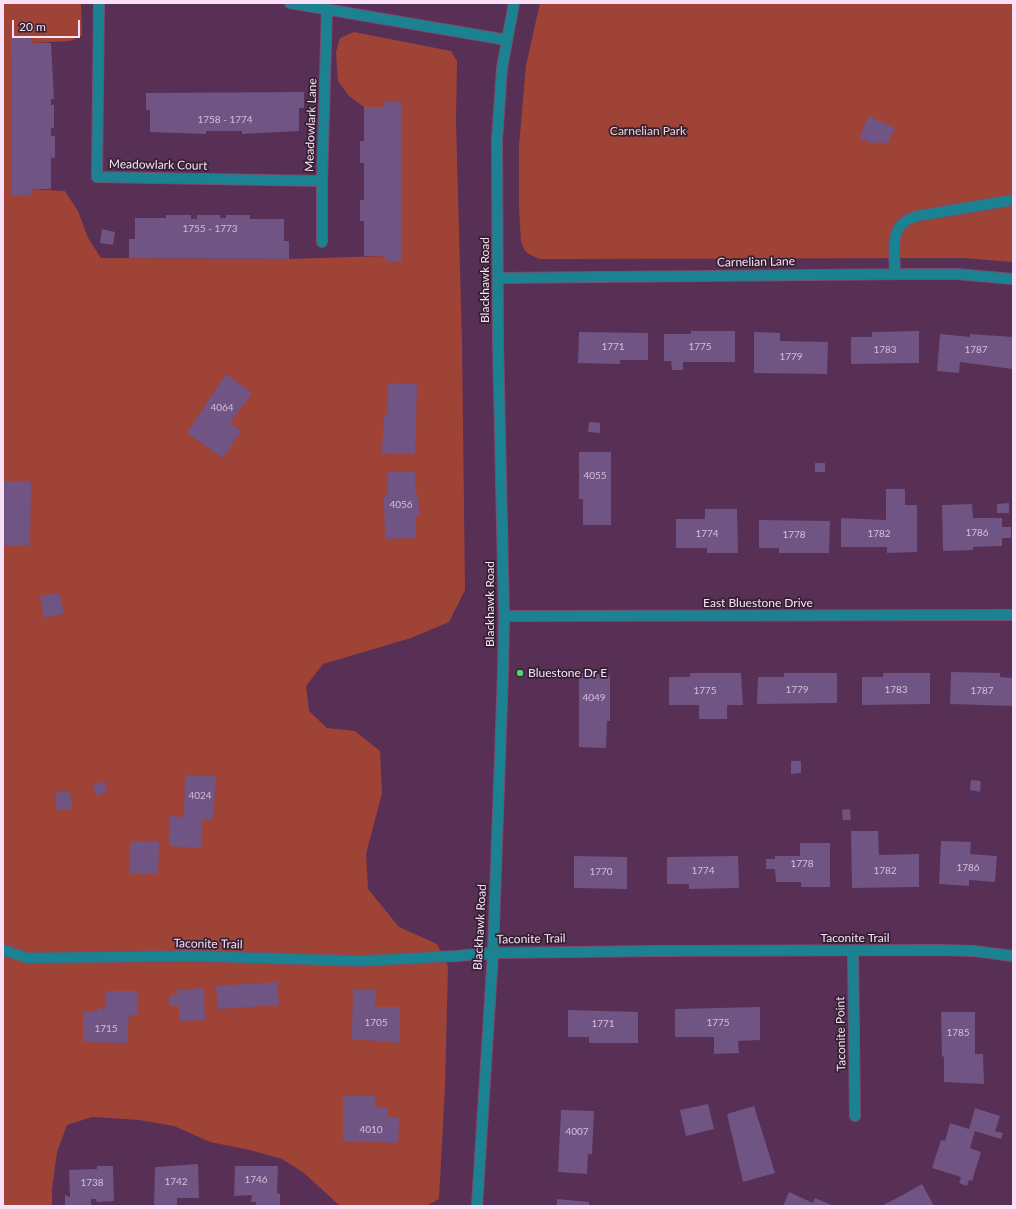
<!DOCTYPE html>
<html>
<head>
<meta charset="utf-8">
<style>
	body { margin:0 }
	#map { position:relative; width:1016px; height:1209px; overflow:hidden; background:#582f55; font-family:Lato,sans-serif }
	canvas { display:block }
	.frame { position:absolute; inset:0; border:4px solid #fae0f7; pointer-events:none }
	.scale { position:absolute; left:12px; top:20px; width:68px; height:18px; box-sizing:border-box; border:2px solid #fae0f7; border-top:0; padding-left:5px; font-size:12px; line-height:14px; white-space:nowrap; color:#fae0f7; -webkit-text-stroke:3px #332031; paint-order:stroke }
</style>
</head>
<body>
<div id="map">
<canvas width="1016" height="1209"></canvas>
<div class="frame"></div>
<div class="scale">20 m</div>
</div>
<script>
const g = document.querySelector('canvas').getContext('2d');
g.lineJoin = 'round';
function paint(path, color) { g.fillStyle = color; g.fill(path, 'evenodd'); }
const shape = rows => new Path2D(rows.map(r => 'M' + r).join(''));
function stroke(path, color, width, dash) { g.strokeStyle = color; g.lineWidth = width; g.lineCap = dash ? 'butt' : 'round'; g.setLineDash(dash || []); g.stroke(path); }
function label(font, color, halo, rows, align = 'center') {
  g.font = font + ' Lato,sans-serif'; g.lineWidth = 3.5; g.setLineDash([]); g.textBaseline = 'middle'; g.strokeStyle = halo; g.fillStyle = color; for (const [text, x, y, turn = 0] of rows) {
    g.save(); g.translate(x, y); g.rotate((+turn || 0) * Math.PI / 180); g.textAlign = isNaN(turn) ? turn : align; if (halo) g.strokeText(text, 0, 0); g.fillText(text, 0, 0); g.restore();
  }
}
paint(shape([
	[3,3,81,3,82,35,70,41,31,43,31,189,65,191,78,211,88,238,101,258,288,259,385,256,385,261,401,260,402,102,384,102,384,107,364,107,349,96,338,81,336,52,340,38,354,32,451,51,457,61,456,123,462,342,465,590,449,622,411,638,323,664,306,686,309,711,327,728,355,731,380,751,382,793,366,854,368,889,399,927,437,944,448,966,445,1086,439,1199,426,1206,340,1206,304,1173,282,1159,250,1150,210,1142,174,1126,139,1120,92,1117,67,1125,57,1152,52,1189,52,1206,3,1206],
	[540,3,1013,3,1013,262,963,258,545,259,539,259,529,254,525,251,521,242,519,207,519,146,526,65]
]), '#9f4337');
paint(shape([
	[11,38,31,38,31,43,51,43,54,99,51,99,51,105,54,105,54,128,51,128,51,136,55,136,55,158,51,158,51,189,31,189,31,195,12,196],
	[304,92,304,108,299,108,299,131,242,134,242,131,206,131,206,134,150,132,150,110,146,110,146,93],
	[384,102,402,102,402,261,385,261,385,256,364,256,364,221,360,221,360,200,364,200,364,163,360,163,360,141,364,141,364,107,384,107],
	[869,116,895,128,887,145,878,141,876,145,859,137],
	[166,215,191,215,191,219,197,219,197,215,220,215,220,218,226,218,226,215,250,215,250,219,284,219,284,241,289,241,289,259,129,258,129,239,135,239,135,218,166,218],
	[102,229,115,232,113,245,100,243],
	[691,331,735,331,735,362,683,362,683,370,672,370,671,361,664,361,664,334,691,334],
	[919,331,919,363,851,364,851,337,872,337,872,332],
	[579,332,648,333,648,360,620,360,620,364,578,363],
	[754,332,780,333,780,341,828,342,827,374,754,373],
	[940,334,970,337,970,334,1013,337,1012,369,960,362,959,373,937,371],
	[226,374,252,393,230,423,241,431,223,458,187,433],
	[388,383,417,384,415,454,382,453,384,414,387,415],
	[589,422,600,423,600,433,588,432],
	[579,452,611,452,611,525,583,525,583,499,579,499],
	[815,463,825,463,825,472,815,472],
	[387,472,415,472,415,493,418,493,419,515,416,515,416,538,385,539,384,495,388,494],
	[3,481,31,481,30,545,3,546],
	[886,489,905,489,905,505,917,505,917,552,887,553,887,547,841,547,841,518,886,520],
	[1009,503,1009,513,997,513,997,504],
	[972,504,973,518,1002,518,1002,527,1011,527,1011,538,1002,538,1002,546,973,547,973,550,943,551,942,505],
	[705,509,737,509,738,553,707,553,707,548,676,548,676,519,705,519],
	[759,520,830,521,829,553,779,553,779,548,759,548],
	[59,593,64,614,44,618,40,596],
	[951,672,1000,673,1000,677,1013,678,1013,706,950,704],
	[579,673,610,675,610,721,607,721,606,748,579,747],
	[690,673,741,673,743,705,727,705,727,719,699,719,699,705,669,705,669,677,690,677],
	[784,673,837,673,837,703,757,704,758,677,784,677],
	[883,673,930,673,930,704,862,705,862,677,883,677],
	[791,761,801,761,801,773,791,774],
	[185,775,216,776,213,820,202,820,201,848,169,846,170,816,184,817],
	[971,780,981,781,980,792,970,790],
	[102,781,108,790,97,796,92,787],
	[70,791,72,809,57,811,55,793],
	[850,809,851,820,843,820,842,810],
	[851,831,878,831,879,855,919,854,919,887,852,888],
	[131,841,159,842,158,874,129,873],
	[941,841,971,842,970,854,997,856,995,882,969,880,969,886,939,884],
	[800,843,830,843,830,887,801,887,801,882,776,882,775,869,766,869,766,859,775,859,775,856,800,856],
	[574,856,627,857,627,889,574,888],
	[738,856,739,888,689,889,689,884,667,884,667,857],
	[277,982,279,1005,218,1009,216,986],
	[204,988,205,1020,179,1021,179,1006,170,1006,169,995,178,995,178,990],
	[353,990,376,990,375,1007,400,1007,400,1043,352,1039],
	[106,991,138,991,138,1015,129,1015,127,1043,83,1042,83,1012,98,1012,98,1008,106,1009],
	[760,1007,760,1040,738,1041,739,1053,714,1054,714,1037,675,1037,675,1009],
	[568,1010,638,1012,638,1043,589,1043,589,1037,568,1037],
	[941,1012,975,1012,975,1054,983,1054,984,1084,944,1082,944,1057,942,1056],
	[343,1096,375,1096,375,1108,387,1108,387,1117,399,1118,398,1143,343,1141],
	[708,1104,714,1129,686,1136,680,1110],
	[754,1106,775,1173,743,1182,727,1114],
	[975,1108,1000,1116,995,1131,1003,1133,1001,1139,975,1131,970,1148,981,1152,972,1181,969,1180,967,1186,959,1183,961,1177,932,1168,941,1140,945,1141,950,1123,969,1129],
	[561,1110,594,1111,592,1154,588,1154,587,1174,558,1172],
	[198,1164,199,1198,177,1198,177,1206,154,1206,155,1167],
	[97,1166,113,1166,114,1201,97,1202,96,1199,91,1199,91,1206,65,1206,65,1195,70,1197,69,1170,97,1169],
	[235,1166,278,1166,277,1194,280,1193,280,1206,256,1206,256,1202,251,1202,252,1195,234,1196],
	[922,1184,934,1206,881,1206,899,1197],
	[789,1192,813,1203,815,1198,834,1206,783,1206],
	[557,1199,589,1202,589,1206,557,1206]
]), '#6f5484');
const minor = shape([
	[99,3,97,177,322,181],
	[290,3,507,40],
	[322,242,322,181,327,9],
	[895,274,894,250,895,239,897,231,901,225,907,220,917,216,1013,200],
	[498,278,915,274,956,274,1013,279],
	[504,616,1013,615],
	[3,950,28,958,190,956,361,961,456,956,493,953,654,951,939,950,974,951,1013,956],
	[853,951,855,1116],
	[477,1206,493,953,503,673,504,616,498,342,497,140,502,68,514,3]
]);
stroke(minor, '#754f72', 12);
stroke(minor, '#1a8291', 10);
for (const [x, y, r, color] of [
	[520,673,4,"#4ed675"]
]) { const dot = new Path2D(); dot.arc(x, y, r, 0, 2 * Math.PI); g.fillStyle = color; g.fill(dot); stroke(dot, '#332031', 1.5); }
label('10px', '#d7bdda', null, [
	["1758 - 1774",225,120],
	["1755 - 1773",210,229],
	["1771",613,347],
	["1775",700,347],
	["1783",885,350],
	["1787",976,350],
	["1779",791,357],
	["4064",222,408],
	["4055",595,476],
	["4056",401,505],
	["1786",977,533],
	["1774",707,534],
	["1782",879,534],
	["1778",794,535],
	["1779",797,690],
	["1783",896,690],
	["1775",705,691],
	["1787",982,691],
	["4049",594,698],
	["4024",200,796],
	["1778",802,864],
	["1786",968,868],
	["1774",703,871],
	["1782",885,871],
	["1770",601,872],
	["1705",376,1023],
	["1775",718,1023],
	["1771",603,1024],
	["1715",106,1029],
	["1785",958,1033],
	["4010",371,1130],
	["4007",577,1132],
	["1746",256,1180],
	["1742",176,1182],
	["1738",92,1183]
]);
label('12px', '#fae0f7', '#332031', [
	["Meadowlark Lane",311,125,-88],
	["Meadowlark Court",158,165,1],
	["Carnelian Lane",756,262,-1],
	["Blackhawk Road",485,280,-90],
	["East Bluestone Drive",758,603],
	["Blackhawk Road",490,604,-90],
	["Blackhawk Road",480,927,-87],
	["Taconite Trail",855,938],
	["Taconite Trail",531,939,-1],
	["Taconite Trail",208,944,1],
	["Taconite Point",841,1034,-91]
]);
label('12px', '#efd2cd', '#332031', [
	["Carnelian Park",648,131]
]);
label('12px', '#fae0f7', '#332031', [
	["Bluestone Dr E",528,673]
], 'left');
</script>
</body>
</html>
